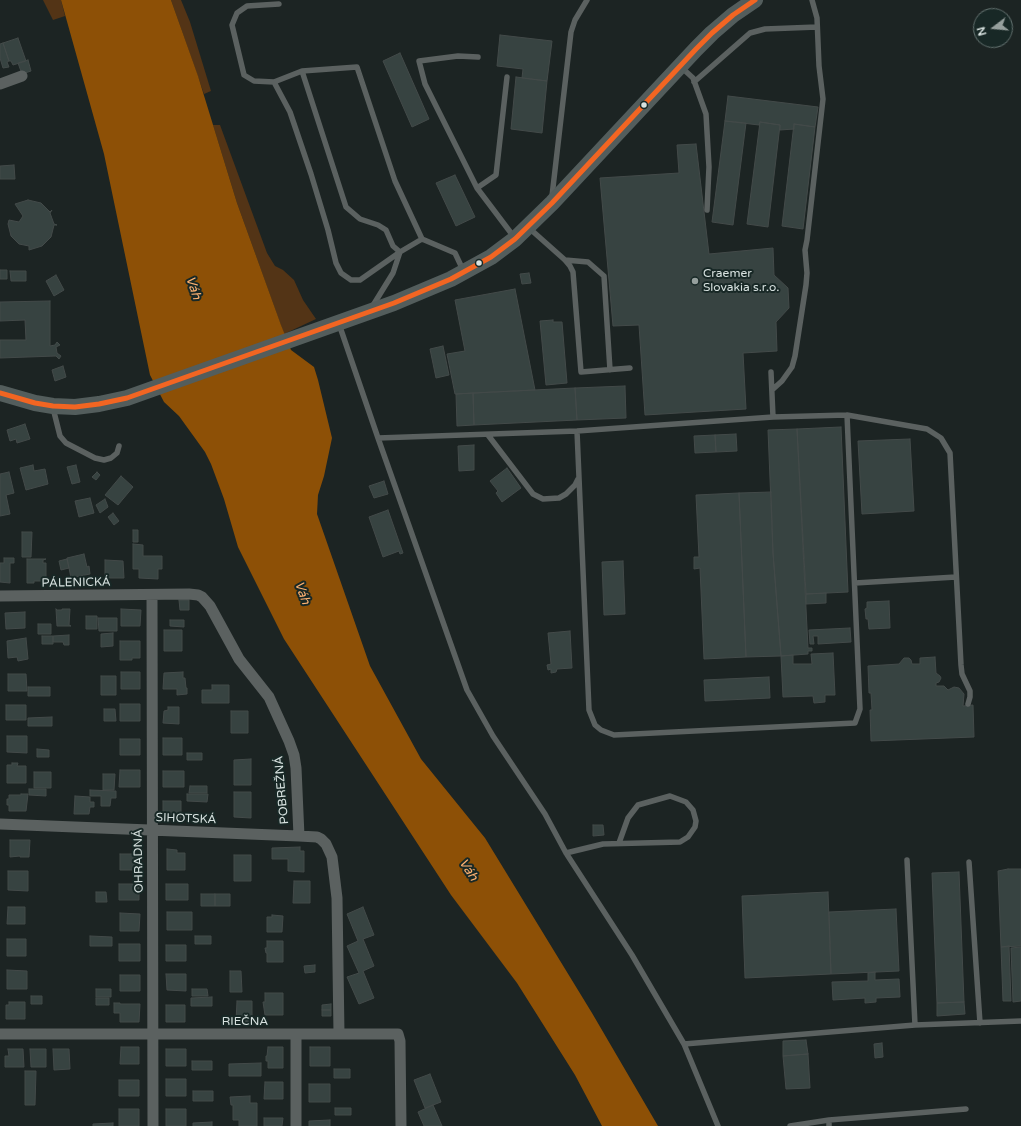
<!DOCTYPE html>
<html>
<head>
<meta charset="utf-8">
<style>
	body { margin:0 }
	#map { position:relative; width:1021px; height:1126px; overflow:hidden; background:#1c2423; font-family:"Varela Round",sans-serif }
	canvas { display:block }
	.north { position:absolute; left:973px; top:8px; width:40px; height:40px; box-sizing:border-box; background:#182826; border:1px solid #647270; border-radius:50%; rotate:254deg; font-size:11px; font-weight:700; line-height:16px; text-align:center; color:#d7e1df }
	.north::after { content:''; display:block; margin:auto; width:14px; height:18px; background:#969f9d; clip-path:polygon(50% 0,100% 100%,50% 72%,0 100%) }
</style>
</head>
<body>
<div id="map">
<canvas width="1021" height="1126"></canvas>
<div class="north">N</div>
</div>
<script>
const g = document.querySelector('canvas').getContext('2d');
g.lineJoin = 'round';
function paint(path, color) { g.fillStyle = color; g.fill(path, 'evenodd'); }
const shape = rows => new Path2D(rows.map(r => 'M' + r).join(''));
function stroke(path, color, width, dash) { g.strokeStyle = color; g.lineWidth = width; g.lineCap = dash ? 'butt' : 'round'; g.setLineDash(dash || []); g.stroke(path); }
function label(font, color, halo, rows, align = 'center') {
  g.font = font + ' "Varela Round",sans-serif'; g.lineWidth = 4; g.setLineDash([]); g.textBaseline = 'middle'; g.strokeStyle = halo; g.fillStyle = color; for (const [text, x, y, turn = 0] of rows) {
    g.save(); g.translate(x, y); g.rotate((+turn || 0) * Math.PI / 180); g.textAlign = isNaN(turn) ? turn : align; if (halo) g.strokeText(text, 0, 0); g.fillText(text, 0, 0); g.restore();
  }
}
paint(shape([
	[43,0,61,0,65,16,53,20],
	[171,0,181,0,190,22,211,91,204,94],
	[213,125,220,125,267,253,275,266,283,270,294,280,303,300,316,319,284,334,237,203]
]), '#533416');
paint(shape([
	[61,0,171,0,198,76,237,203,281,325,291,350,314,367,318,380,332,438,324,476,318,495,317,514,370,666,421,759,485,838,592,1013,658,1126,602,1126,575,1075,517,983,451,895,284,639,238,547,224,499,211,464,205,452,179,416,164,402,150,375,104,154]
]), '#8d5006');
const building = shape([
	[500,35,552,41,547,81,522,78,523,69,497,66,500,35],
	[18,38,26,61,13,65,11,61,9,61,3,43,18,38],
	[3,43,9,61,7,62,9,67,3,68,0,58,0,44,3,43],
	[400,53,429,119,412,127,383,61,400,53],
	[28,60,31,71,22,74,18,63,28,60],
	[516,77,547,81,542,133,511,129,516,77],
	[728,96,818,107,815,127,794,124,794,129,780,130,780,125,760,122,759,125,725,121,728,96],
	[725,121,746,123,733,225,712,222,725,121],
	[760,122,780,125,768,227,747,224,760,122],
	[794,124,815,127,803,229,782,226,794,124],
	[696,144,709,254,773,248,774,275,788,288,789,308,776,322,777,351,743,353,746,409,645,415,639,325,613,326,600,178,679,173,677,145,696,144],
	[14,165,15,179,0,179,0,166,14,165],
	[455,175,475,217,456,226,436,183,455,175],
	[28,200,41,203,50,212,52,210,50,213,54,224,57,225,54,225,51,237,42,246,29,250,29,246,19,244,11,236,8,224,9,220,19,222,23,216,15,204,28,200],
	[0,270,7,270,7,279,0,279,0,270],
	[10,271,26,271,26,281,11,281,10,271],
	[529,273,531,283,522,284,520,274,529,273],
	[56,275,64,290,54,296,46,281,56,275],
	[515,289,535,390,455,394,447,354,465,351,455,300,515,289],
	[50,301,50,346,55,345,57,342,60,345,56,347,57,353,61,356,59,359,56,356,0,358,0,340,26,340,25,320,0,321,0,302,50,301],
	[553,320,553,322,562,322,567,383,546,385,540,321,553,320],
	[443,346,449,375,436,378,430,349,443,346],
	[63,366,66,377,55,381,52,370,63,366],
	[625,386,626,418,577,420,575,388,625,386],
	[575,388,577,420,474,425,473,393,575,388],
	[473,393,474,425,457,426,456,394,473,393],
	[25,424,30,439,17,443,16,439,10,441,7,430,25,424],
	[841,427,848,592,806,594,797,429,841,427],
	[797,429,808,648,812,648,812,651,808,651,808,654,781,656,773,553,768,430,797,429],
	[736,434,737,451,716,452,715,435,736,434],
	[715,435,716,452,695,453,694,436,715,435],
	[910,439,914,511,862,514,858,441,910,439],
	[474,445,474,470,459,471,458,446,474,445],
	[33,465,34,471,45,469,48,484,26,490,20,468,33,465],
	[76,465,80,482,72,484,67,467,76,465],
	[507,468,521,488,502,502,496,493,498,491,490,481,507,468],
	[9,472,14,493,6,495,10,514,0,516,0,474,9,472],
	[97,472,100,475,96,480,92,477,97,472],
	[121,476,133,487,118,505,105,495,121,476],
	[384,481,388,494,374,498,369,486,384,481],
	[771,492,773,553,781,656,746,657,739,493,771,492],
	[739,493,746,657,704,659,700,568,694,569,694,557,699,557,696,495,739,493],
	[90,498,94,513,79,517,75,501,90,498],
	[105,499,108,507,100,513,96,505,105,499],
	[388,510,403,553,400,554,399,551,383,557,369,517,388,510],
	[113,513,119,521,114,525,108,517,113,513],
	[133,530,138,530,138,542,133,542,133,530],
	[22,532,32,532,31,557,22,557,22,532],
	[133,544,143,545,143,556,162,556,162,569,158,569,158,579,139,578,139,569,133,569,133,544],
	[84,554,87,567,89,566,90,574,71,578,67,558,84,554],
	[4,558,14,558,14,563,10,563,10,583,0,582,0,563,4,563,4,558],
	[27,559,46,559,43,560,43,563,46,563,46,583,46,581,34,581,34,583,27,583,27,559],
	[67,559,69,568,61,570,59,561,67,559],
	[105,560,123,561,124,578,105,578,105,560],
	[623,561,625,614,604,615,602,562,623,561],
	[826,593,826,603,806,604,806,594,826,593],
	[179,600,189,600,189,610,180,610,179,600],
	[889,601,890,628,869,629,868,619,866,619,865,609,867,608,867,602,889,601],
	[56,609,57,610,62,610,62,609,70,609,69,625,71,626,57,626,56,609],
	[121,609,141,610,140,626,121,626,121,609],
	[25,612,25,628,6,629,5,613,25,612],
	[86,616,97,616,97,629,86,629,86,616],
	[98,618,117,618,117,631,99,631,98,618],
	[170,620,184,620,184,627,170,626,170,620],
	[38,624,51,624,51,634,38,634,38,624],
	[850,628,851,642,818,644,818,636,813,636,814,644,810,644,809,630,850,628],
	[164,630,182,630,182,651,164,651,164,630],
	[570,631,572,668,557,669,556,672,551,673,551,669,548,670,547,665,551,664,548,633,570,631],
	[113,633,113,646,101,647,101,634,113,633],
	[69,635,69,645,64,645,63,642,53,642,53,636,69,635],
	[42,636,53,636,53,644,42,644,42,636],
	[26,638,28,659,18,661,17,657,8,658,7,641,26,638],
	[120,641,140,641,140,658,132,658,132,660,120,660,120,641],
	[833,653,835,695,825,695,825,702,814,703,813,696,783,697,781,656,793,655,793,664,812,664,811,654,833,653],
	[935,657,936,673,940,676,941,678,939,682,936,683,936,686,944,686,948,690,954,687,959,688,964,694,963,706,973,705,974,737,871,741,870,710,872,710,871,693,869,693,868,666,899,664,904,658,909,658,911,660,912,664,920,664,920,658,935,657],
	[121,672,140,672,140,689,121,689,121,672],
	[183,672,183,678,185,678,186,688,187,688,187,694,177,695,177,689,163,689,164,673,183,672],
	[8,674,26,674,27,691,8,691,8,674],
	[101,676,116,676,116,695,101,695,101,676],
	[769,677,770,698,705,701,704,680,769,677],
	[212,685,229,685,229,703,202,703,202,690,212,690,212,685],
	[28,687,50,687,50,696,28,696,28,687],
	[120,704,140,704,140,721,120,721,120,704],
	[6,705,26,705,26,720,6,720,6,705],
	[168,707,179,707,179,724,163,723,164,711,168,710,168,707],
	[104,709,115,709,116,721,104,721,104,709],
	[231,711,248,711,248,733,231,733,231,711],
	[52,717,52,726,28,726,28,718,52,717],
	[7,736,27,736,27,753,7,752,7,736],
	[163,738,182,738,182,755,163,755,163,738],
	[120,739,140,739,140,755,120,755,120,739],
	[37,749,49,750,49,757,37,757,37,749],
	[187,753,202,753,202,760,187,760,187,753],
	[251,759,251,785,234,785,234,760,251,759],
	[12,763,18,763,17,766,26,766,26,783,7,783,7,765,12,765,12,763],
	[120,770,140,770,140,787,119,787,120,770],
	[163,771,184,771,184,787,163,787,163,771],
	[34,772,51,772,51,788,34,788,34,772],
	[103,774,115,774,114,790,103,790,103,774],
	[190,786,207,786,207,793,189,793,190,786],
	[29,789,46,789,46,796,29,795,29,789],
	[90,790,116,791,116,798,111,798,110,806,101,806,101,796,90,796,90,790],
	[234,792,251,792,251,818,234,817,234,792],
	[21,794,28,794,26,811,9,811,9,805,7,805,7,799,9,799,9,795,21,795,21,794],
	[187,794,208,794,207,802,187,801,187,794],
	[75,796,90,797,90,802,94,802,94,807,90,807,89,814,74,814,75,796],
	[163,801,181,801,181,818,163,818,163,801],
	[593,825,603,825,604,835,593,836,593,825],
	[10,840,30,840,29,857,20,857,20,856,10,857,10,840],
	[300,847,300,851,304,851,304,872,288,871,288,859,272,859,272,848,300,847],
	[167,849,177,850,177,853,185,853,185,870,167,870,167,849],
	[120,854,140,854,140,870,120,870,120,854],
	[234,855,251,855,251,881,234,881,234,855],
	[1008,869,1021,869,1021,946,1001,947,998,871,1008,869],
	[8,871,28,871,28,891,8,890,8,871],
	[959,872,964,1002,937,1003,932,873,959,872],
	[294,881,310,881,310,903,293,903,294,881],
	[119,884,139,884,139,900,119,900,119,884],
	[166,884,188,884,188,900,166,900,166,884],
	[96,892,106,892,107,902,96,902,96,892],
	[828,892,831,974,745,978,742,896,828,892],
	[201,894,215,894,215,906,201,906,201,894],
	[215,894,230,894,230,906,215,906,215,894],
	[8,907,25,907,25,924,7,924,8,907],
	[363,907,374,935,363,939,374,966,363,971,374,998,359,1004,347,977,359,973,347,946,358,941,347,914,363,907],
	[896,909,899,971,831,974,829,912,896,909],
	[167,912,192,912,192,930,167,930,167,912],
	[120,913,140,914,139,931,120,931,120,913],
	[272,915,283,916,282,932,267,932,267,917,272,917,272,915],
	[90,936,112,937,112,946,90,946,90,936],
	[195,936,211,936,211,944,195,944,195,936],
	[7,939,26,939,26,956,7,956,7,939],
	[267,941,283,941,283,962,267,962,267,953,266,953,265,948,267,948,267,941],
	[119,944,140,944,140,961,119,961,119,944],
	[166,945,186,945,186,961,166,961,166,945],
	[1009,946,1011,1001,1003,1001,1001,947,1009,946],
	[1021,947,1021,1001,1013,1002,1011,948,1021,947],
	[315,965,315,972,305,973,304,966,315,965],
	[7,970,27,971,27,989,7,989,7,970],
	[230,971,241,971,242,992,230,992,230,971],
	[875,972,875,980,899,979,900,997,876,998,876,1002,865,1003,865,998,833,1000,832,982,868,981,868,973,875,972],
	[166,974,186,974,186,991,167,990,166,974],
	[120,975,140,975,140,991,120,991,120,975],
	[96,989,111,989,111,997,96,997,96,989],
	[192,989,207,989,208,996,192,996,192,989],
	[265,993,283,993,283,1015,265,1015,263,1002,265,1002,265,993],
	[31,996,42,996,42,1004,31,1004,31,996],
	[212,997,212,1006,191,1006,191,998,212,997],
	[96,998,109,998,109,1005,96,1005,96,998],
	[237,1001,252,1001,252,1022,236,1022,237,1001],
	[9,1002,25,1002,25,1019,6,1019,6,1005,9,1005,9,1002],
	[964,1002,965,1014,937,1016,937,1003,964,1002],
	[114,1003,120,1003,120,1004,140,1004,139,1022,120,1022,120,1013,114,1013,114,1003],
	[331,1004,331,1010,322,1010,322,1005,331,1004],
	[166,1005,185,1005,185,1022,166,1022,166,1005],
	[322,1010,331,1010,331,1016,322,1016,322,1010],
	[806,1040,808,1054,783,1056,783,1041,806,1040],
	[882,1043,883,1057,875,1058,874,1044,882,1043],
	[121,1047,139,1047,139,1064,120,1064,121,1047],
	[268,1047,283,1047,283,1068,268,1068,268,1061,266,1061,266,1056,267,1056,268,1047],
	[310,1047,330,1047,330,1066,310,1066,310,1047],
	[8,1049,23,1049,24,1067,5,1067,5,1056,9,1056,8,1049],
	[30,1049,46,1049,46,1067,31,1067,30,1049],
	[53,1049,69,1049,70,1069,54,1070,53,1049],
	[166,1049,186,1049,186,1066,166,1066,166,1049],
	[808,1054,810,1088,786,1089,783,1056,808,1054],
	[192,1061,212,1061,212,1070,192,1070,192,1061],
	[261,1063,261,1076,229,1076,229,1064,261,1063],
	[334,1069,350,1069,350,1078,334,1078,334,1069],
	[25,1071,36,1071,35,1105,25,1105,25,1071],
	[430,1074,441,1102,425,1108,414,1080,430,1074],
	[166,1079,186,1079,186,1096,166,1096,166,1079],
	[119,1080,139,1080,139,1096,119,1096,119,1080],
	[265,1082,283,1082,283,1099,264,1099,265,1082],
	[309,1084,330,1084,330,1102,309,1102,309,1084],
	[193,1091,213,1091,213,1101,193,1101,193,1091],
	[250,1096,250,1103,257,1103,257,1126,239,1126,239,1120,233,1120,233,1105,231,1105,230,1097,250,1096],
	[433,1105,442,1126,424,1126,418,1112,433,1105],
	[335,1108,351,1108,351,1115,335,1115,335,1108],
	[119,1109,139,1109,139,1126,119,1126,119,1109],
	[166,1109,186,1109,186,1126,166,1126,166,1109],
	[264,1118,283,1118,282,1126,264,1126,264,1118],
	[330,1120,330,1126,309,1126,309,1121,330,1120],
	[212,1122,212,1126,193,1126,193,1123,212,1122],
	[113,1123,113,1126,93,1126,93,1124,113,1123]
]);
paint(building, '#374341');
stroke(building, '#434a49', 1);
stroke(shape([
	[279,4,247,6,237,13,232,25,244,75,254,81,274,82,302,71],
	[478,57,458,56,419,61,425,84,477,188,514,237],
	[681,67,693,78,706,114,709,167,707,210],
	[274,82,290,112,311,174,328,230,336,263,341,273,351,280,360,280,400,252],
	[694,82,750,33,765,29,817,27],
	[477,188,496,175,507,77],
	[552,196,571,32,575,20,587,0],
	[529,228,565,260,570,266,573,272,581,372,630,368],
	[422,239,400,252,393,246,386,230,378,225,360,219,346,207,302,71,357,67,395,181,422,239,455,253,463,270],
	[565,260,588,262,604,276,610,370],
	[372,307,393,273,400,252],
	[339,324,378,438,467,690,493,736,545,814,566,853,632,955,684,1044,718,1126],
	[771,372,773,417],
	[772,390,782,381,792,367,795,356,806,285,807,273,805,250,807,240,823,99,819,66,817,18,812,0],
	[53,408,60,436,66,443,95,458,104,460,111,458,117,453,119,446],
	[577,431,589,710,595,725,601,730,614,735,855,723,860,709,847,415],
	[488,435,533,494,543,499,559,498,566,494,575,485,578,479],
	[378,438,577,431,773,417,847,415,927,429,941,438,950,453,961,665,962,674,970,691,970,697,968,704],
	[855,583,956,577],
	[566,853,603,844,680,842,688,837,695,827,696,821,693,810,686,802,670,796,638,805,628,818,619,843],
	[907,860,915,1025],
	[969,862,980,1023],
	[684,1044,915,1025,1021,1021],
	[790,1126,829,1120],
	[829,1126,829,1120,966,1109]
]), '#5b6160', 5.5);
stroke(shape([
	[0,84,22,76],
	[152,595,153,1126],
	[0,596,189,594,198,595,202,597,210,606,239,659,269,697,289,741,294,755,296,768,299,836],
	[0,824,299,836,317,837,321,839,326,844,332,857,337,898,339,1034],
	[0,1034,398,1034,400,1041,401,1126],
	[296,1035,296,1126]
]), '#5b6160', 11);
stroke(shape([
	[0,393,35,403,53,406,75,407,99,404,127,398,394,303,451,279,491,257,515,239,552,203,696,49,712,33,733,15,755,0]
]), '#535d5c', 16);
stroke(shape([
	[0,393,35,403,53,406,75,407,99,404,127,398,394,303,451,279,491,257,515,239,552,203,696,49,712,33,733,15,755,0]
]), '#f26522', 5);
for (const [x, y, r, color] of [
	[644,105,3.5,"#d7e1df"],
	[479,263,3.5,"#d7e1df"],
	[695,281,4,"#969f9d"]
]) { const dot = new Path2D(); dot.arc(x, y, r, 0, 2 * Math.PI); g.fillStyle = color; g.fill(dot); stroke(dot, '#182826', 1.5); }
label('12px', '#d7e1df', '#182826', [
	["Craemer",703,274],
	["Slovakia s.r.o.",703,288]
], 'left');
label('12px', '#d7e1df', '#182826', [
	["PÁLENICKÁ",76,583,-1],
	["POBREŽNÁ",282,790,-95],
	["SIHOTSKÁ",186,819,2],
	["OHRADNÁ",139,861,-91],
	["RIEČNA",245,1022]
]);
label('italic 13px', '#feb272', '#182826', [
	["Váh",193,288,72],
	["Váh",302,593,70],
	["Váh",468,870,57]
]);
</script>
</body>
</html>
